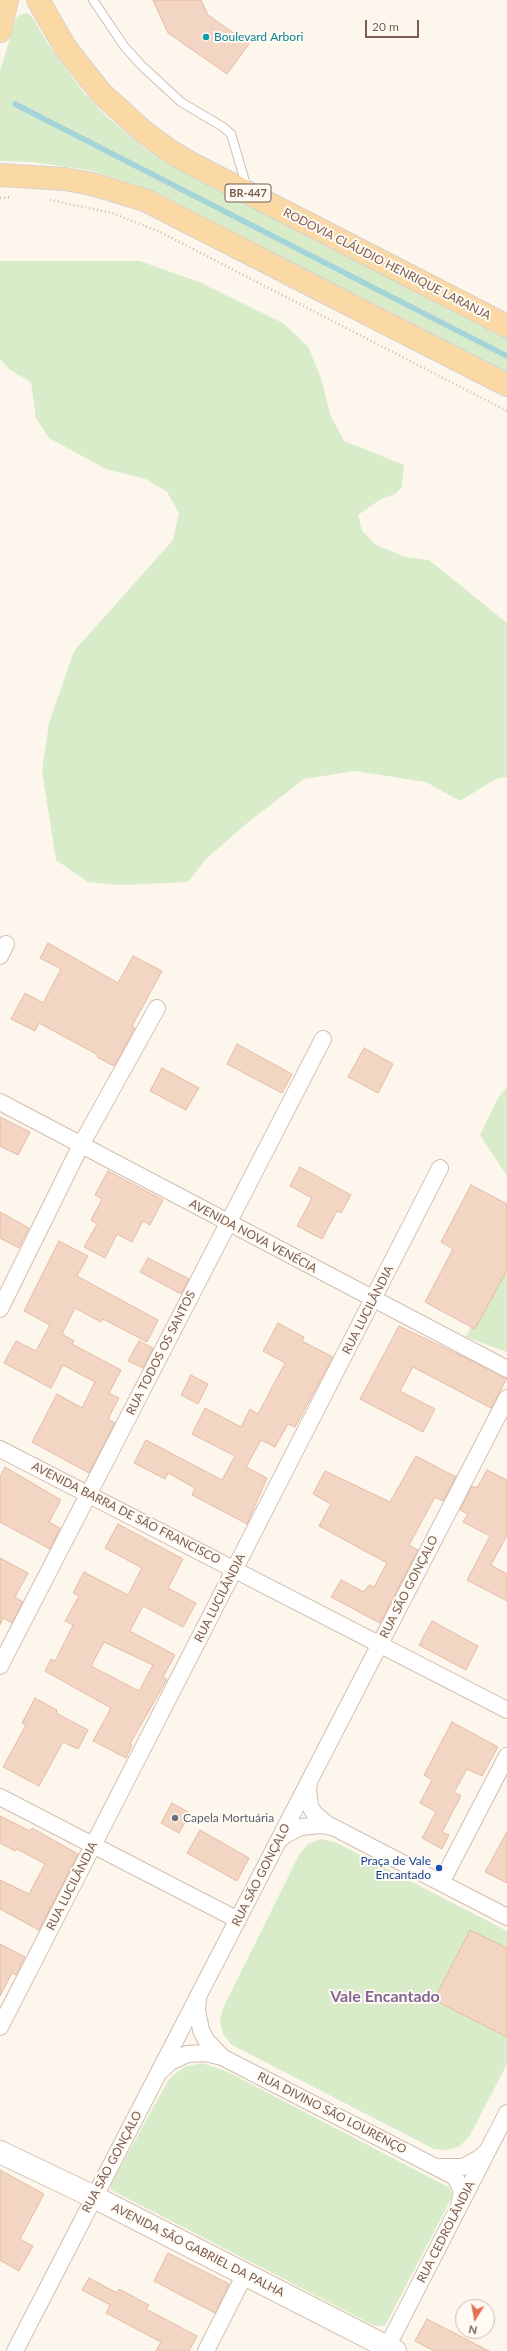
<!DOCTYPE html>
<html>
<head>
<meta charset="utf-8">
<style>
	body { margin:0 }
	#map { position:relative; width:507px; height:2351px; overflow:hidden; background:#fdf6ec; font-family:Lato,sans-serif }
	canvas { display:block }
	.north { position:absolute; left:455px; top:2299px; width:40px; height:40px; box-sizing:border-box; background:#fffaf3; border:1px solid #cabbb1; border-radius:50%; rotate:191deg; font-size:11px; font-weight:700; line-height:16px; text-align:center; color:#7a5c4d }
	.north::after { content:''; display:block; margin:auto; width:14px; height:18px; background:#e76f51; clip-path:polygon(50% 0,100% 100%,50% 72%,0 100%) }
	.scale { position:absolute; left:365px; top:20px; width:54px; height:18px; box-sizing:border-box; border:2px solid #7a5c4d; border-top:0; padding-left:5px; font-size:12px; line-height:14px; white-space:nowrap; color:#7a5c4d; -webkit-text-stroke:3px #fffaf3; paint-order:stroke }
</style>
</head>
<body>
<div id="map">
<canvas width="507" height="2351"></canvas>
<div class="north">N</div>
<div class="scale">20 m</div>
</div>
<script>
const g = document.querySelector('canvas').getContext('2d');
g.lineJoin = 'round';
function paint(path, color) { g.fillStyle = color; g.fill(path, 'evenodd'); }
const shape = rows => new Path2D(rows.map(r => 'M' + r).join(''));
function stroke(path, color, width, dash) { g.strokeStyle = color; g.lineWidth = width; g.lineCap = dash ? 'butt' : 'round'; g.setLineDash(dash || []); g.stroke(path); }
function label(font, color, halo, rows, align = 'center') {
  g.font = font + ' Lato,sans-serif'; g.lineWidth = 4; g.setLineDash([]); g.textBaseline = 'middle'; g.strokeStyle = halo; g.fillStyle = color; for (const [text, x, y, turn = 0] of rows) {
    g.save(); g.translate(x, y); g.rotate((+turn || 0) * Math.PI / 180); g.textAlign = isNaN(turn) ? turn : align; if (halo) g.strokeText(text, 0, 0); g.fillText(text, 0, 0); g.restore();
  }
}
paint(shape([
	[27,13,33,18,48,44,84,93,105,115,144,148,189,175,507,338,507,372,147,188,89,170,32,162,0,161,0,71,16,18,19,15],
	[0,261,140,261,199,282,283,323,309,348,322,381,330,414,344,441,404,465,402,487,395,494,381,499,358,515,362,531,376,545,405,557,429,560,507,623,507,777,496,779,460,801,426,782,355,771,304,779,246,824,206,859,188,882,121,885,88,882,56,860,42,771,49,723,74,651,173,540,179,513,167,492,146,479,106,469,49,438,36,418,31,382,10,370,0,359],
	[507,1087,507,1176,480,1135,498,1098],
	[507,1249,507,1352,466,1337],
	[321,1839,335,1842,507,1931,507,2064,469,2137,460,2146,447,2150,434,2149,232,2045,223,2034,220,2021,223,2008,299,1855,308,1844],
	[202,2063,228,2072,450,2188,452,2194,450,2201,385,2326,375,2326,111,2190,111,2184,169,2079,184,2067]
]), '#d8ecc9');
stroke(shape([
	[15,104,507,356]
]), '#a5d3da', 5.5);
const building = shape([
	[153,0,201,0,208,15,249,44,227,74,168,33,153,0],
	[48,943,118,983,133,956,162,971,132,1026,135,1028,114,1066,97,1057,98,1055,39,1023,35,1031,11,1019,25,993,43,1003,61,969,40,958,48,943],
	[237,1044,292,1074,282,1093,227,1064,237,1044],
	[364,1048,393,1064,378,1093,348,1077,364,1048],
	[162,1068,199,1088,186,1110,150,1091,162,1068],
	[0,1117,30,1132,18,1155,0,1146,0,1117],
	[300,1167,351,1195,341,1213,337,1211,322,1239,297,1226,312,1198,290,1186,300,1167],
	[108,1171,163,1200,150,1225,143,1221,132,1242,117,1234,105,1258,84,1247,97,1224,91,1220,102,1199,95,1195,108,1171],
	[471,1185,507,1204,507,1270,475,1329,425,1302,453,1249,441,1242,471,1185],
	[0,1212,29,1228,19,1248,0,1238,0,1212],
	[59,1241,88,1256,77,1276,158,1320,147,1342,103,1319,101,1322,75,1308,62,1334,74,1341,72,1344,121,1370,109,1393,119,1398,108,1419,115,1423,89,1473,32,1442,57,1394,82,1408,95,1382,63,1365,51,1388,4,1363,16,1341,36,1351,50,1325,24,1311,59,1241],
	[148,1258,189,1279,181,1294,140,1272,148,1258],
	[278,1323,304,1337,302,1341,333,1357,295,1427,288,1424,275,1447,261,1440,246,1467,267,1478,247,1524,192,1495,195,1488,168,1473,165,1479,134,1463,146,1440,222,1480,235,1456,192,1434,205,1408,241,1427,250,1409,258,1414,285,1363,263,1351,278,1323],
	[399,1326,507,1378,491,1408,413,1367,400,1391,435,1409,423,1432,360,1399,399,1326],
	[139,1341,153,1348,143,1368,128,1361,139,1341],
	[191,1375,208,1384,198,1404,181,1395,191,1375],
	[416,1456,456,1477,443,1501,435,1497,409,1545,418,1550,380,1623,331,1597,341,1580,364,1592,369,1585,374,1587,387,1563,319,1526,331,1504,313,1494,325,1471,390,1502,416,1456],
	[5,1467,61,1500,49,1522,60,1528,50,1549,0,1522,0,1477,5,1467],
	[487,1470,507,1480,507,1535,491,1565,507,1574,507,1601,467,1580,490,1536,463,1522,468,1514,460,1510,472,1486,477,1488,487,1470],
	[118,1524,183,1559,168,1588,196,1603,183,1627,143,1606,130,1631,175,1655,163,1677,167,1679,130,1744,132,1745,126,1758,93,1741,111,1708,45,1671,51,1659,55,1661,73,1625,65,1621,79,1596,73,1593,84,1572,128,1595,142,1568,105,1548,118,1524],
	[104,1642,153,1665,139,1691,91,1666,104,1642],
	[0,1558,28,1573,15,1597,23,1602,12,1623,3,1618,0,1625,0,1558],
	[432,1621,478,1646,466,1670,419,1645,432,1621],
	[35,1698,57,1710,56,1713,88,1730,78,1749,63,1742,39,1786,3,1767,26,1725,22,1723,35,1698],
	[452,1722,498,1747,482,1776,467,1769,454,1792,461,1796,442,1832,449,1835,442,1849,422,1838,436,1812,420,1803,432,1780,424,1775,452,1722],
	[172,1803,190,1813,179,1833,161,1823,172,1803],
	[0,1816,30,1831,32,1828,78,1854,39,1930,0,1909,0,1880,29,1894,45,1864,17,1849,15,1851,0,1843,0,1816],
	[200,1830,249,1858,237,1881,187,1853,200,1830],
	[507,1832,507,1883,485,1872,507,1832],
	[470,1930,507,1948,507,2037,434,2000,470,1930],
	[0,1944,25,1957,16,1975,12,1973,0,1996,0,1944],
	[0,2170,44,2194,20,2239,33,2246,19,2271,0,2260,0,2170],
	[168,2253,229,2284,215,2313,154,2281,168,2253],
	[89,2278,117,2293,119,2289,149,2305,146,2309,197,2336,189,2351,156,2351,161,2342,106,2313,110,2305,82,2290,89,2278],
	[427,2319,489,2351,434,2351,415,2341,427,2319]
]);
paint(building, '#f3d5c3');
stroke(building, '#e6bba3', 1);
const lane = shape([
	[93,0,124,46,141,65,181,102,223,127,231,134,247,188]
]);
const street = shape([
	[0,956,6,944],
	[0,1102,507,1369],
	[0,1309,81,1145,157,1008],
	[0,1449,507,1710],
	[0,1666,323,1039],
	[309,1782,308,1790,310,1806,314,1813,327,1824,507,1917],
	[0,1797,238,1920],
	[279,1840,285,1835,301,1827,321,1825,331,1827],
	[441,1883,507,1756],
	[198,2000,197,2010,201,2030,206,2040,222,2057,455,2177,462,2191,459,2206],
	[0,2027,440,1168],
	[163,2069,170,2062,187,2054,205,2053,222,2057],
	[441,2167,463,2167,478,2159,485,2153],
	[15,2351,507,1398],
	[206,2351,245,2274],
	[385,2351,507,2113]
]);
const secondary = shape([
	[0,2152,94,2197,395,2351]
]);
const primary = shape([
	[38,0,65,47,101,93,144,132,167,149,192,164,507,326],
	[0,31,7,0],
	[0,175,65,179,92,184,145,200,507,385]
]);
stroke(lane, '#d1beb0', 10);
stroke(street, '#d1beb0', 18);
stroke(secondary, '#d6c0b0', 24);
stroke(primary, '#dad1cd', 24);
stroke(shape([
	[0,198,11,197],
	[50,200,112,213,160,232,507,411]
]), '#d9b8a5', 2.5, [1, 3]);
stroke(lane, '#fff', 8);
stroke(street, '#fff', 16);
stroke(secondary, '#fff', 22);
stroke(primary, '#fbd9a5', 22);
for (const [x, y, r, color] of [
	[206,37,4,"#0f9aa8"],
	[175,1818,4,"#6b7280"],
	[439,1868,4,"#1a4fb4"]
]) { const dot = new Path2D(); dot.arc(x, y, r, 0, 2 * Math.PI); g.fillStyle = color; g.fill(dot); stroke(dot, '#fffaf3', 1.5); }
for (const [x, y, w] of [
	[248,193,46]
]) { const box = new Path2D(); box.roundRect(x - w / 2, y - 9, w, 18, 3); g.fillStyle = '#fffaf3'; g.fill(box); stroke(box, '#7a5c4d', 1); }
label('bold 11px', '#7a5c4d', null, [
	["BR-447",248,193]
]);
label('12px', '#0d838f', '#fffaf3', [
	["Boulevard Arbori",214,37]
], 'left');
label('12px', '#7a5c4d', '#fffaf3', [
	["RODOVIA CLÁUDIO HENRIQUE LARANJA",387,264,27],
	["AVENIDA NOVA VENÉCIA",253,1236,28],
	["RUA LUCILÂNDIA",368,1310,-63],
	["RUA TODOS OS SANTOS",161,1353,-63],
	["AVENIDA BARRA DE SÃO FRANCISCO",126,1513,27],
	["RUA SÃO GONÇALO",409,1587,-63],
	["RUA LUCILÂNDIA",220,1598,-63],
	["RUA SÃO GONÇALO",261,1875,-63],
	["RUA LUCILÂNDIA",72,1886,-63],
	["RUA DIVINO SÃO LOURENÇO",332,2113,27],
	["RUA SÃO GONÇALO",112,2162,-62],
	["RUA CEDROLÂNDIA",446,2232,-63],
	["AVENIDA SÃO GABRIEL DA PALHA",198,2250,27]
]);
label('12px', '#5b616d', '#fffaf3', [
	["Capela Mortuária",183,1818]
], 'left');
label('12px', '#164399', '#fffaf3', [
	["Praça de Vale",431,1861],
	["Encantado",431,1875]
], 'right');
label('bold 16px', '#846695', '#fffaf3', [
	["Vale Encantado",385,1997]
]);
</script>
</body>
</html>
